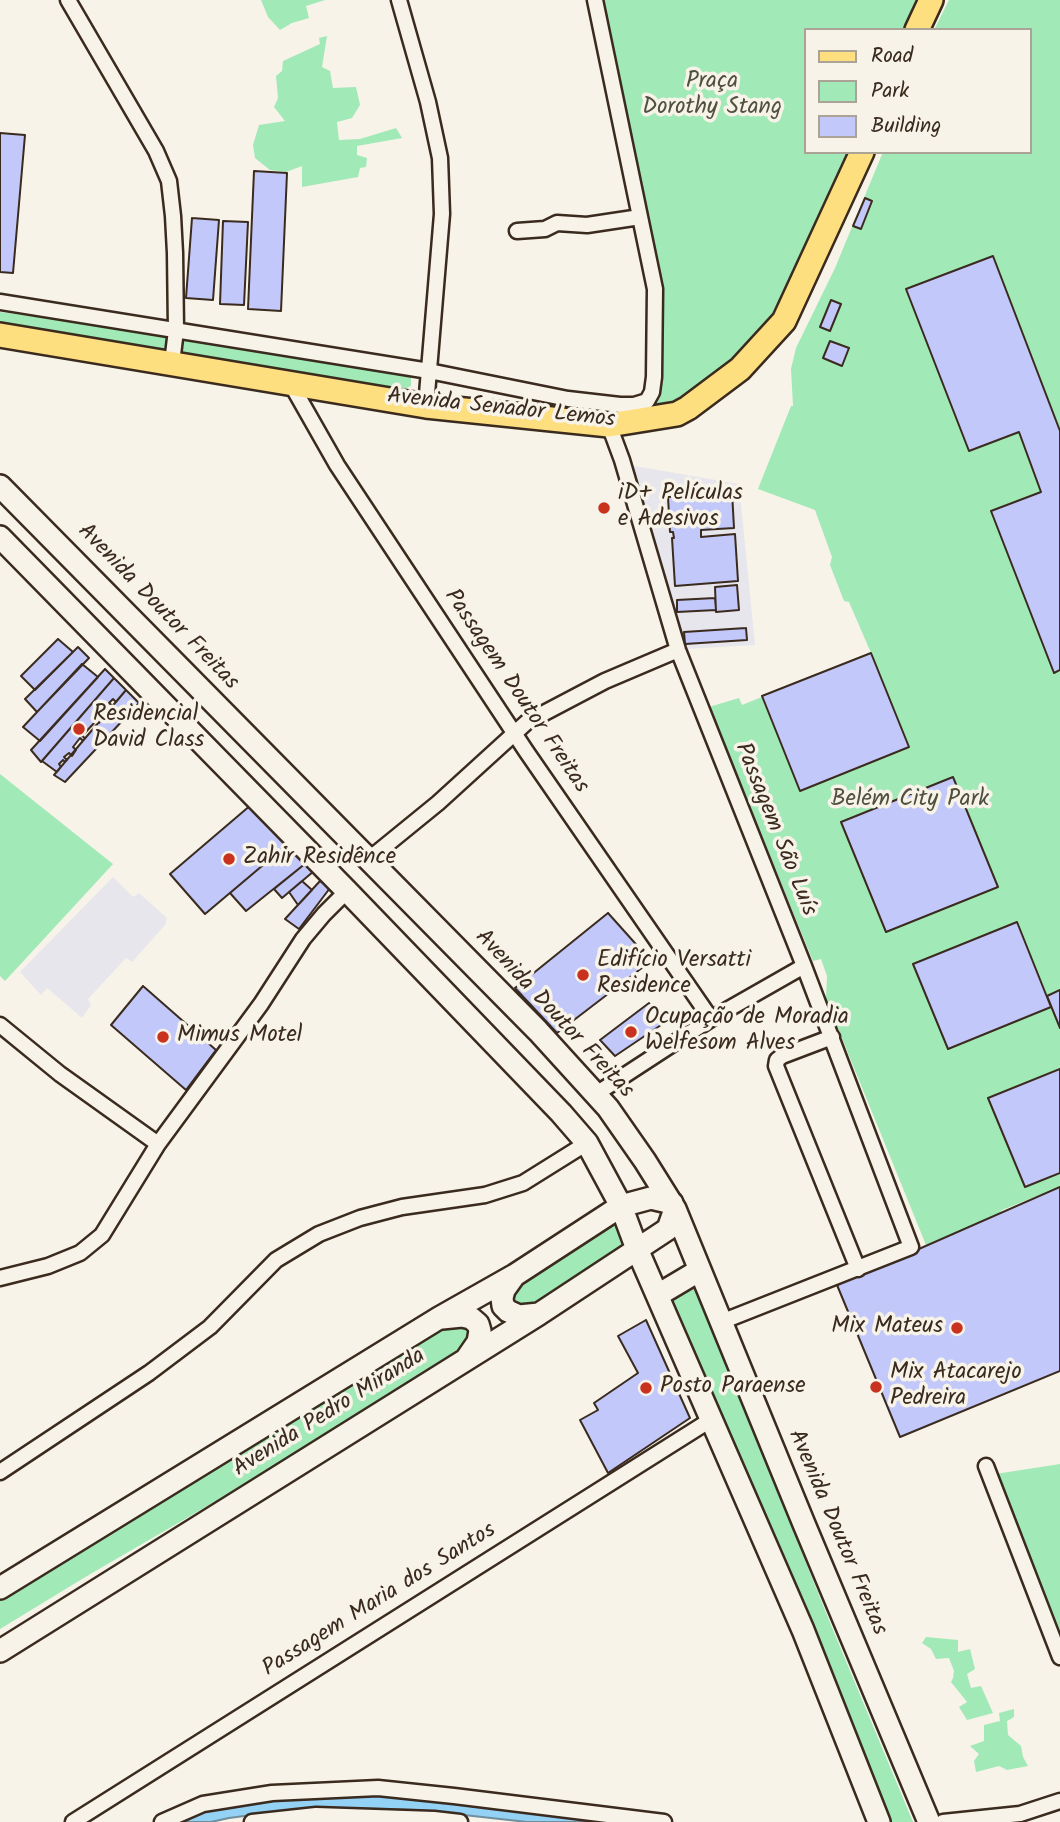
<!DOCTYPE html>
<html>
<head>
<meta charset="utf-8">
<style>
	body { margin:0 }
	#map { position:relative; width:1060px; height:1822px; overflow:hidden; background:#f7f3e8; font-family:Kalam,sans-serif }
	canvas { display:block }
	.legend { position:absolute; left:804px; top:28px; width:228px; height:126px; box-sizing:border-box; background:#f7f3e8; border:2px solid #aca397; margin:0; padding:9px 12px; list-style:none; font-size:21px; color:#3b2a1e }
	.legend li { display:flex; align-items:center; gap:14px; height:35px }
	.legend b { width:35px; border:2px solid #aca397 }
</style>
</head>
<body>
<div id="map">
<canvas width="1060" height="1822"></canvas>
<ul class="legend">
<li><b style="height:9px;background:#fedf80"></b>Road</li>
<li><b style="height:19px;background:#a1e9b7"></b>Park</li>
<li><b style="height:19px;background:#c2c8fa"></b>Building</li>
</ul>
</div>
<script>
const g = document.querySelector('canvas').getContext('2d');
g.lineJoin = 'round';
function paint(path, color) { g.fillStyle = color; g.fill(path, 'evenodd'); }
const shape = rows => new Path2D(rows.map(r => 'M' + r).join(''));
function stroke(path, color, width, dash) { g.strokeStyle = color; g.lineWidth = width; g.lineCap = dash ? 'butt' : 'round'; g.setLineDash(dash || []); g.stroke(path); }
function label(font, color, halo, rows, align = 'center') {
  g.font = font + ' Kalam,sans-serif'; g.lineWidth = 7; g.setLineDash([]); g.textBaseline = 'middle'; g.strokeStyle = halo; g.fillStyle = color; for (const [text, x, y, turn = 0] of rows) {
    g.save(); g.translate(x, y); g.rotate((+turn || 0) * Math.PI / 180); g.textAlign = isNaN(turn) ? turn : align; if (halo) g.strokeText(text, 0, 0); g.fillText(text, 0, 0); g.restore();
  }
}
paint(shape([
	[629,465,739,484,755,645,686,649],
	[113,877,133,897,139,893,167,918,165,925,132,962,126,958,88,999,91,1005,82,1018,47,988,41,995,20,972]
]), '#e7e6ed');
paint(shape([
	[261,0,325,0,306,6,309,18,292,23,280,30,268,17],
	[595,0,930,0,916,30,806,30,806,152,861,152,796,297,740,369,648,420,655,289],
	[949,0,1060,0,1060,1187,1002,1210,996,1216,926,1245,826,999,827,976,821,959,813,961,709,707,739,698,742,705,871,653,849,602,844,601,830,565,832,557,815,510,758,489,791,406,793,406,791,369,796,348,835,268,883,152,1030,152,1030,30,934,30],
	[327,36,322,67,330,71,333,88,356,87,360,105,352,118,337,122,339,140,360,139,396,128,402,138,357,146,357,155,367,158,366,167,360,168,358,177,302,187,302,166,286,172,270,170,255,158,253,145,259,125,285,121,274,107,278,98,276,76,282,71,283,61,320,44,319,38],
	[0,312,144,331,411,376,411,386,392,394,0,330],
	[0,774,113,864,5,981,0,976],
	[617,1223,627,1245,529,1307,520,1305,510,1296,521,1276],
	[693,1282,833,1630,913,1822,884,1822,664,1297],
	[460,1321,474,1331,460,1359,87,1576,0,1629,0,1600,437,1328],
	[1060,1464,1060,1648,989,1475],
	[926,1637,958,1640,958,1652,970,1649,975,1669,967,1674,971,1688,981,1686,993,1713,967,1720,959,1707,967,1702,951,1682,953,1678,954,1671,949,1658,936,1659,931,1649,922,1643],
	[1014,1709,1014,1717,1007,1721,1008,1735,1021,1746,1023,1757,1028,1766,1007,1770,999,1766,976,1772,974,1761,979,1754,970,1746,984,1741,984,1725,1000,1721,999,1713]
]), '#a1e9b7');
const water = shape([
	[390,1795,624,1822,527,1822,419,1810,345,1808,298,1809,229,1818,211,1822,174,1822,203,1812,252,1800,390,1795]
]);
paint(water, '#93d2f4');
stroke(water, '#708f9e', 2);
const building = shape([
	[0,133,25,135,13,273,0,272,0,133],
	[254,171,287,173,281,311,248,309,254,171],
	[865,198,872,201,861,229,853,226,865,198],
	[192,218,219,220,213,300,186,298,192,218],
	[223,221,248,222,244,305,220,304,223,221],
	[993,256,1060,431,1060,670,1054,673,991,511,1041,492,1019,432,969,451,906,289,993,256],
	[831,300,841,304,830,331,820,327,831,300],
	[830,341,849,348,842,366,823,358,830,341],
	[732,492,734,528,701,530,701,537,735,534,738,581,675,586,672,538,674,538,673,532,670,532,668,497,732,492],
	[737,585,739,610,716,612,715,587,737,585],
	[715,598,716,610,677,612,677,600,715,598],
	[746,628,747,640,685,644,684,632,746,628],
	[58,639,73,652,35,690,21,676,58,639],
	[78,647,89,658,37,712,25,699,78,647],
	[871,653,909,747,800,791,762,696,871,653],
	[82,664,98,677,40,741,23,727,82,664],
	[105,669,114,678,41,762,31,750,105,669],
	[114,678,126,690,116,702,113,699,109,703,113,706,109,711,106,708,98,717,101,720,99,723,96,721,82,736,85,738,83,741,80,738,73,747,76,750,72,756,69,753,64,757,67,760,65,762,63,760,59,764,61,767,57,772,42,761,114,678],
	[126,690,139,703,65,782,54,775,126,690],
	[953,777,998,887,886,932,841,822,953,777],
	[252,804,288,844,205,914,170,874,252,804],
	[288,844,306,863,246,911,230,893,288,844],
	[306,863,314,871,282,898,274,889,306,863],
	[302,881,312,890,298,905,289,892,302,881],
	[320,881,330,888,299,929,285,919,320,881],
	[608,913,651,961,557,1033,515,988,608,913],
	[1017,922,1051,1007,948,1049,913,964,1017,922],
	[143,986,216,1050,186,1090,111,1025,143,986],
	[1060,990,1060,1028,1047,996,1060,990],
	[649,1003,664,1023,615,1056,600,1040,649,1003],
	[1060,1069,1060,1173,1025,1187,988,1098,1060,1069],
	[1060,1187,1060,1371,900,1437,837,1285,1060,1187],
	[646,1320,690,1418,608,1473,580,1420,598,1410,594,1403,638,1373,618,1336,646,1320]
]);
paint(building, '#c2c8fa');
stroke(building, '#3b2a1e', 2);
const minor = shape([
	[68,0,156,151,169,181,173,216,175,253,176,330,172,363],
	[399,0,428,102,440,158,442,214,426,406],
	[517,231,545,229,557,223,587,225,640,217],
	[0,302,429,371,568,399,620,405,634,405,647,401,652,392,654,377,655,289,595,0],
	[291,384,337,465,526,751,711,1019],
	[609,425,622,460,678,650,804,966,911,1247,721,1322],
	[368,860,438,803,527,722,605,681,678,650],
	[0,1025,60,1074,158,1144],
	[832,1037,782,1056,777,1060,776,1066,858,1269],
	[596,1094,711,1019,804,966],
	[0,1278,48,1266,80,1253,102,1235,158,1144,261,1004,303,939,324,914,347,891],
	[986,1466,1060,1657],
	[0,1472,149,1373,210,1327,276,1260,319,1234,360,1218,402,1207,485,1195,523,1183,587,1143],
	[73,1822,712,1419],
	[162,1822,203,1804,272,1793,378,1788,454,1796,664,1822],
	[252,1822,316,1815,434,1819,460,1822],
	[943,1822,1020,1814,1060,1801]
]);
const secondary = shape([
	[0,486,538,1031,608,1108,645,1161,675,1209,804,1524,929,1822],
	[0,537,347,891,561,1113,587,1143,621,1206,637,1249,803,1630,879,1822],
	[514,1276,504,1290,502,1298,503,1306,508,1311,519,1316,539,1314],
	[658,1295,700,1270],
	[442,1318,462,1316,471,1318,478,1324,480,1331,478,1342,467,1358],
	[0,1588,439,1318,515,1275,621,1206,651,1198,672,1203],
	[0,1651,539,1314,668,1229,675,1209]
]);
const primary = shape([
	[917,30,931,0],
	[0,335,426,406,609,425,677,414,688,408,740,369,784,321,862,152]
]);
stroke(minor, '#3b2a1e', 19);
stroke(secondary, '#3b2a1e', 26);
stroke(primary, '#3b2a1e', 28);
stroke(minor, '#f7f3e8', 14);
stroke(secondary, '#f7f3e8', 21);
stroke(primary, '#fedf80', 23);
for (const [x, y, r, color] of [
	[604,508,7,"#c8321e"],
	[79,729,7,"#c8321e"],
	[229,859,7,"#c8321e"],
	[583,975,7,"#c8321e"],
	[631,1032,7,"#c8321e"],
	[163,1037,7,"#c8321e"],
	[957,1328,7,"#c8321e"],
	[876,1387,7,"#c8321e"],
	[646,1388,7,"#c8321e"]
]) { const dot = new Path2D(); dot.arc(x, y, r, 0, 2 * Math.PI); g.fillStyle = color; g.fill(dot); stroke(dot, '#f7f3e8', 2.5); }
label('23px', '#4f503d', '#f7f3e8', [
	["Praça",712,83],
	["Dorothy Stang",712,109],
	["Belém City Park",910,801]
]);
label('23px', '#3b2a1e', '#f7f3e8', [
	["Avenida Senador Lemos",501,410,6],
	["Avenida Doutor Freitas",157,608,46],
	["Passagem Doutor Freitas",515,692,56],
	["Passagem São Luís",774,830,68],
	["Avenida Doutor Freitas",553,1015,47],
	["Avenida Pedro Miranda",330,1414,-32],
	["Avenida Doutor Freitas",836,1533,67],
	["Passagem Maria dos Santos",380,1601,-32]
]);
label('23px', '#3b2a1e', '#f7f3e8', [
	["iD+ Películas",618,495],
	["e Adesivos",618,521],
	["Residencial",93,716],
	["David Class",93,742],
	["Zahir Residênce",243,859],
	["Edifício Versatti",597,962],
	["Residence",597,988],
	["Ocupação de Moradia",645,1019],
	["Welfesom Alves",645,1045],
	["Mimus Motel",177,1037],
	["Mix Mateus",943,1328,"right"],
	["Mix Atacarejo",890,1374],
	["Pedreira",890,1400],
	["Posto Paraense",660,1388]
], 'left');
</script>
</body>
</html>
